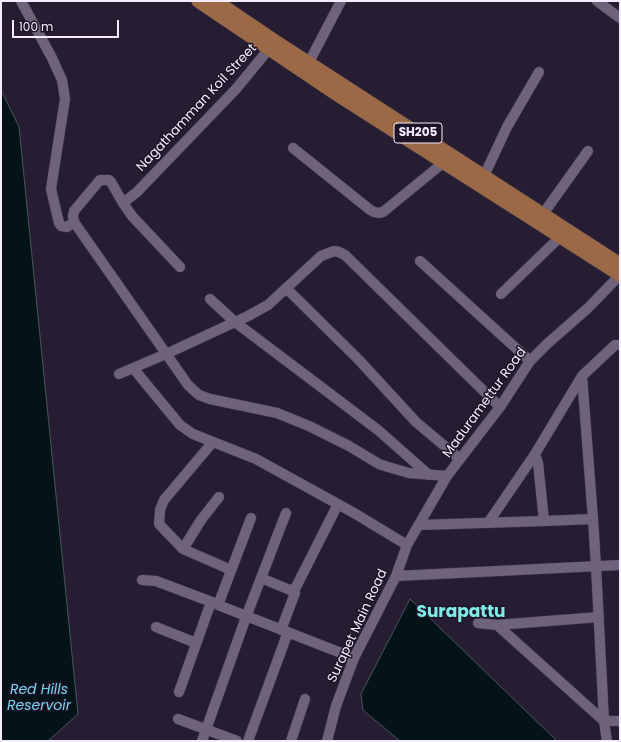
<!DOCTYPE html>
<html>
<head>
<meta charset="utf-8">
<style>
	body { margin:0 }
	#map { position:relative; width:621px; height:742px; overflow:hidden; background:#271d32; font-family:Poppins,sans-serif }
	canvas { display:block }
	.frame { position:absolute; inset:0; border:2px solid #f4eefc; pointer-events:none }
	.scale { position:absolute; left:12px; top:20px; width:107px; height:18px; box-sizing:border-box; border:2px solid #f4eefc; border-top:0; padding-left:5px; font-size:12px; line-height:14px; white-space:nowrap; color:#f4eefc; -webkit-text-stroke:3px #1d1428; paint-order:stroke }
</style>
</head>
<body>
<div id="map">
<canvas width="621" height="742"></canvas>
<div class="frame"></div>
<div class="scale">100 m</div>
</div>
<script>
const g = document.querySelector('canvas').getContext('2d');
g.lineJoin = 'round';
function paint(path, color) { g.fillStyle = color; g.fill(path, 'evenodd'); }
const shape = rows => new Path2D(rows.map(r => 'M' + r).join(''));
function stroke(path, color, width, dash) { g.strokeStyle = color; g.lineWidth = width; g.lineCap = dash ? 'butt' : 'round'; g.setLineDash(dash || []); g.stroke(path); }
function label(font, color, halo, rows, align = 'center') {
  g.font = font + ' Poppins,sans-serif'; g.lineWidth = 3; g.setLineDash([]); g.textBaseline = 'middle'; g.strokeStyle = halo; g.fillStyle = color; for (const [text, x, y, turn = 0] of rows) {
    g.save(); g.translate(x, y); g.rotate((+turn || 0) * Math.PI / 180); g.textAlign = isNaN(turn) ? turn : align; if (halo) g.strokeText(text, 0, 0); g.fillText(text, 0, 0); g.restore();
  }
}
const water = shape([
	[1,90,19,127,78,714,48,741,1,741,1,90],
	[410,599,557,741,558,741,400,741,363,710,361,694,410,599]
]);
paint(water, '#031317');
stroke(water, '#4b555c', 1);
const minor = shape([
	[21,1,51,56,62,80,65,99,51,189,59,223,61,226,67,227,74,222],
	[597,1,620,18],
	[273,44,236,89,137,192,123,203,111,182,109,180,100,180,74,211,73,216,74,222,188,385,199,395,210,399,277,413,309,426,349,446,379,464,388,467,409,473,447,476],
	[306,68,341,1],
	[293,148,369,209,374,212,378,213,383,212,443,163],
	[484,176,507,127,539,72],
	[123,203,132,216,180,267],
	[543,214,588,151],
	[420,261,530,361],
	[286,288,358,359,416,422,460,459],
	[501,294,560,237],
	[210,299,235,322,378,430,429,475],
	[133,368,180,425,193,434,256,459,354,513,407,545],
	[119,374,166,354,248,316,268,305,321,256,334,251,339,252,345,255,500,407],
	[582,376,615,345,620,345],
	[212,443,164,500,160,510,159,524,183,549,231,570],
	[251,518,218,605,354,658],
	[593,519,544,521,538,463,535,454,582,376,593,519,596,566,604,721,607,741],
	[488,523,535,454],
	[419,525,544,521],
	[183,549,201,520,219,497],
	[396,576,620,565],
	[261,578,290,590,295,589,338,504],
	[142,580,156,581,217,604],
	[478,623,497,625,599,617],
	[497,625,604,721,620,721],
	[156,627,196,643],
	[281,630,295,593],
	[179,692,211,602],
	[178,719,237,741],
	[202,741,246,617,286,513],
	[248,741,288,632],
	[291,741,305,699],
	[327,741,336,706,354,658,396,576,407,545,447,476,500,407,530,361,547,344,588,308,620,275]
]);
const major = shape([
	[198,1,336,94,620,275],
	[216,1,275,41,620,264]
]);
stroke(minor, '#423a4b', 11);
stroke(major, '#423a4b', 14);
stroke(minor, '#6e637b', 10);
stroke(major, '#9b6946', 13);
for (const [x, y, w] of [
	[418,133,48]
]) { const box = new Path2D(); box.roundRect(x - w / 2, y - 10, w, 20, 3); g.fillStyle = '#1d1428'; g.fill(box); stroke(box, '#f4eefc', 1); }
label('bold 12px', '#f4eefc', null, [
	["SH205",418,133]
]);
label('13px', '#f4eefc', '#1d1428', [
	["Nagathamman Koil Street",197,108,-47],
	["Maduramettur Road",485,403,-54],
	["Surapet Main Road",358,626,-65]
]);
label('italic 14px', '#75d4e9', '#1d1428', [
	["Red Hills",39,690],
	["Reservoir",39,706]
]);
label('bold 17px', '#80ebe6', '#1d1428', [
	["Surapattu",461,613]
]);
</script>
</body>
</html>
